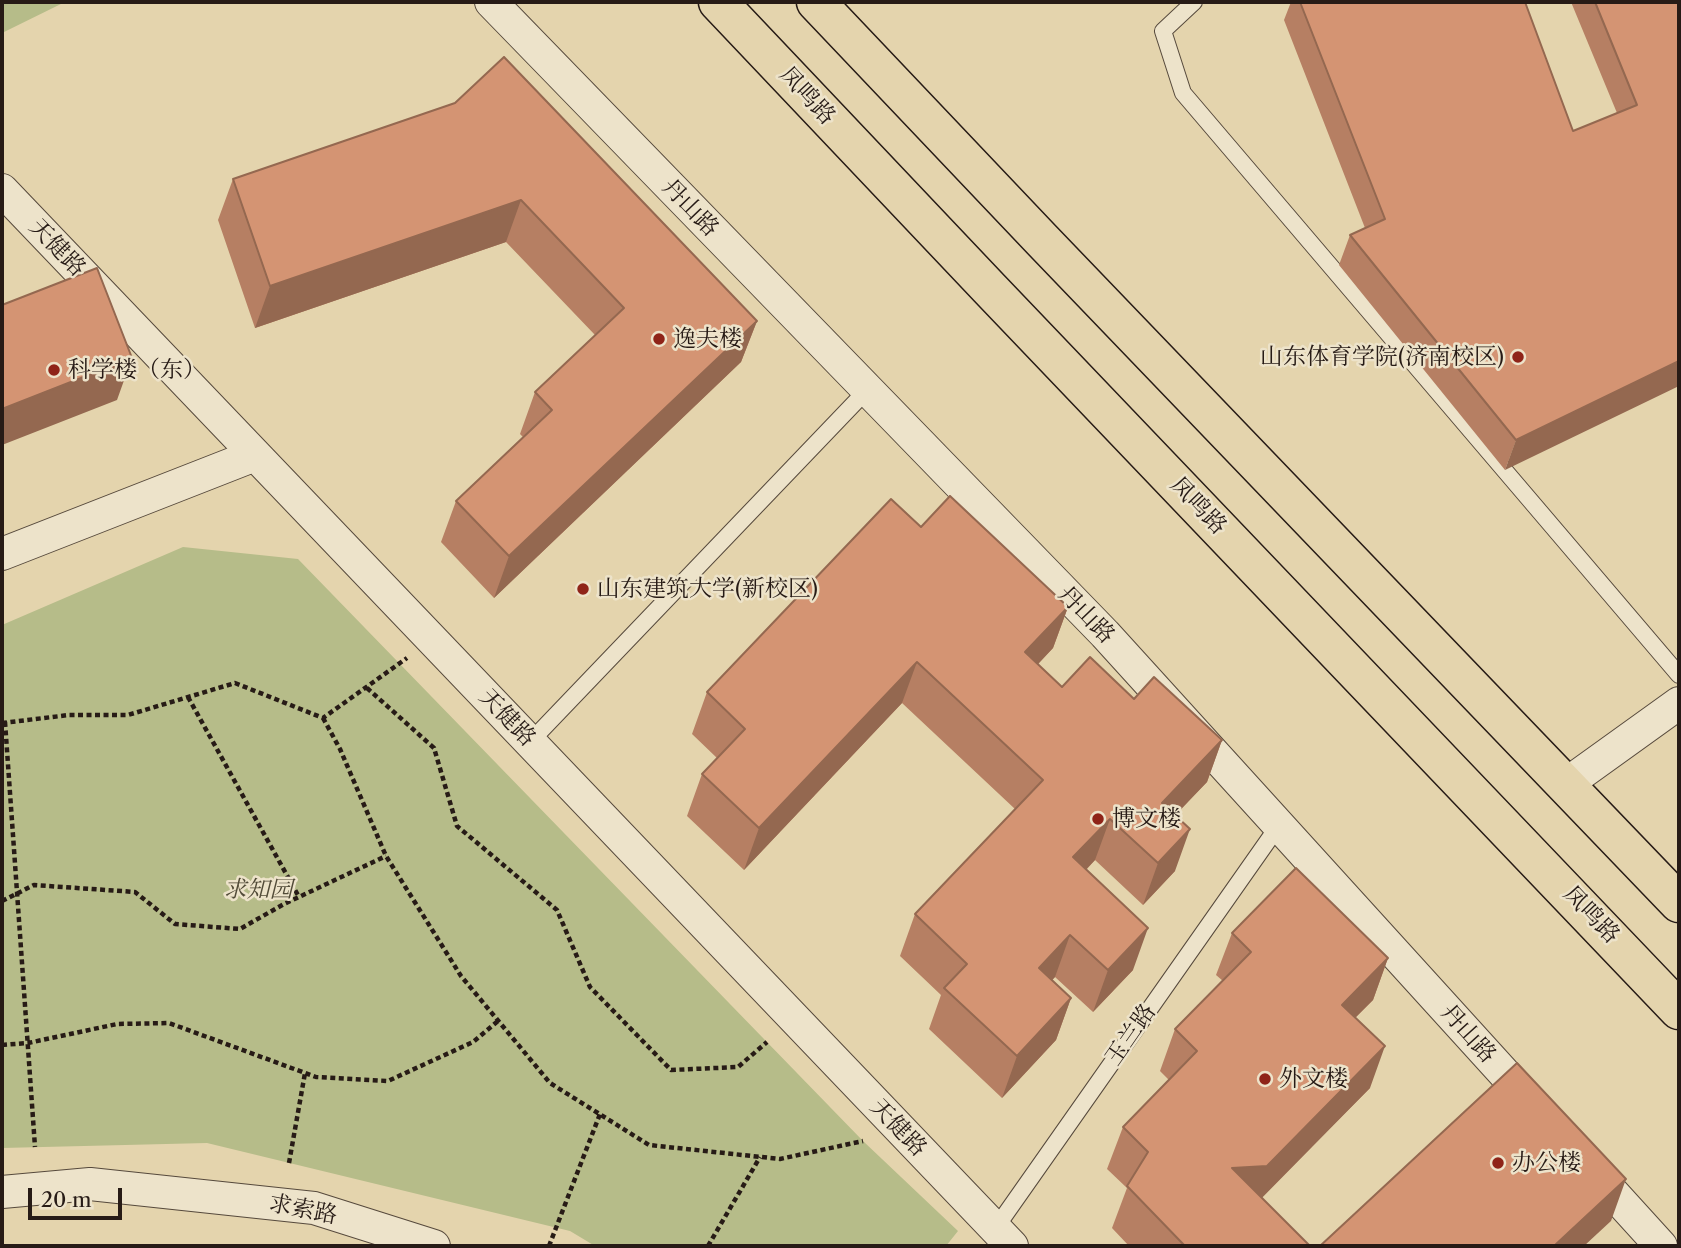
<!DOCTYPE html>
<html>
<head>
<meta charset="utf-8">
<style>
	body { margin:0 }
	#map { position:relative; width:1681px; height:1248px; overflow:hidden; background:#e4d4ad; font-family:"Libre Caslon Text",serif }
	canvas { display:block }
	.frame { position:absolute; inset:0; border:4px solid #271b16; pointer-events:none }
	.scale { position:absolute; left:28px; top:1188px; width:94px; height:32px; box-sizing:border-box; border:4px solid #271b16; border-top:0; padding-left:9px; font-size:21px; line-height:24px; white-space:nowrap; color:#271b16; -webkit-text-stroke:5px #ede3ca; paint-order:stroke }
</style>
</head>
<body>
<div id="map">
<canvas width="1681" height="1248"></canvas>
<div class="frame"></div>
<div class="scale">20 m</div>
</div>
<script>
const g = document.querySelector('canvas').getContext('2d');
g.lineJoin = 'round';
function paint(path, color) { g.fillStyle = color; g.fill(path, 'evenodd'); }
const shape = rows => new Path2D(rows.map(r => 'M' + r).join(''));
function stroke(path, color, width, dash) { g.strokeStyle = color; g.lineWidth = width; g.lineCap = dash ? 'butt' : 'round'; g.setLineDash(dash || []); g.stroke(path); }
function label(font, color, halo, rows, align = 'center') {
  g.font = font + ' "Libre Caslon Text","Noto Serif SC",serif'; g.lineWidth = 5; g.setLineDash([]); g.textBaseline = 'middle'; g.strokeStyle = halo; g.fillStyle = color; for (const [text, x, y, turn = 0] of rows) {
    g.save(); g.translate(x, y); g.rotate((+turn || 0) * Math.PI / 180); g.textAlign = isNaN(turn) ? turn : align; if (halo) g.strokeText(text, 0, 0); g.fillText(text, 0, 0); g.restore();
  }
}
paint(shape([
	[2,2,65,2,2,33],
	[183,547,298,559,863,1141,958,1231,946,1246,595,1246,570,1231,207,1143,2,1148,2,625]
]), '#b6bc89');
const service = shape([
	[1194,2,1163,31,1183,93,1679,675],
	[530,742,867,390],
	[995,1229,1279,825]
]);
const minor = shape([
	[491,2,1105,634,1533,1105],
	[2,190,1012,1246],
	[2,554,255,455],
	[1565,785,1679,703],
	[1591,1169,1661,1246],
	[2,1192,90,1184,314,1208,434,1246]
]);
const primary = shape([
	[718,2,990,289,1679,1010],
	[816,2,1042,240,1679,903]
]);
stroke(service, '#56493c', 18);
stroke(minor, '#56493c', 34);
stroke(primary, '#271b16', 41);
stroke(shape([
	[367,688,434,748,457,826,557,910,590,987,671,1070,738,1067,767,1042],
	[188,697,299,897],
	[323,718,340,749,386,856,461,976,550,1083,649,1145,780,1159,863,1141],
	[5,722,35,1147],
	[2,723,69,715,128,715,235,683,323,718,407,658],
	[2,901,34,885,135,892,175,924,240,929,284,904,386,856],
	[2,1045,28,1043,117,1024,169,1023,316,1077,388,1081,473,1042,498,1021],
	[289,1163,305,1073],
	[549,1246,600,1114],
	[708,1246,760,1157]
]), '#271b16', 4.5, [5, 3.5]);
stroke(service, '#ede3ca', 16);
stroke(minor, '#ede3ca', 32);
stroke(primary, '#e4d4ad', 38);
paint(shape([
	[1291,2,1525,2,1573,131,1617,113,1571,2,1679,2,1505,470,1339,265,1350,235,1365,228,1284,20],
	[455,103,757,321,741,362,494,598,441,542,456,501,523,437,520,434,535,392,595,335,506,242,255,328,218,220,233,179],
	[921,527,1068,607,1053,648,1038,664,1062,687,1134,699,1222,740,1207,782,1175,815,1175,871,1143,905,1095,860,1086,870,1133,970,1093,1012,1055,977,1052,980,1071,998,1056,1040,1002,1098,929,1029,941,995,900,956,915,914,1015,809,902,703,744,870,687,816,702,774,717,758,692,734,707,692],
	[1232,933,1388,958,1373,1000,1355,1018,1370,1088,1261,1198,1310,1246,1129,1246,1112,1228,1127,1188,1107,1169,1123,1127,1169,1080,1160,1071,1175,1029,1223,981,1216,975]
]), '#b67f63');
paint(shape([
	[521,200,506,242,255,328,270,286],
	[757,321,741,362,494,598,509,556],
	[132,358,117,400,2,445,2,409],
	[1679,361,1679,386,1505,470,1516,440],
	[1068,607,1053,648,1010,694,1025,652],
	[917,662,902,703,744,870,759,828],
	[1222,740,1207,782,1147,845,1162,803],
	[1110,819,1095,860,1058,899,1073,857],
	[1190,829,1175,871,1143,905,1158,863],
	[1148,928,1133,970,1093,1012,1108,970],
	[1070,935,1055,977,1024,1010,1039,968],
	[1388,958,1373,1000,1327,1046,1342,1005],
	[1071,998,1056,1040,1002,1098,1017,1056],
	[1385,1046,1370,1088,1252,1208,1232,1168],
	[1626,1179,1611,1221,1584,1246,1554,1246]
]), '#946850');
const building = shape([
	[1300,2,1525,2,1573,131,1637,105,1595,2,1679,2,1679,361,1516,440,1350,235,1385,219,1300,2],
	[504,57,757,321,509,556,456,501,552,410,535,392,624,308,521,200,270,286,233,179,455,103,504,57],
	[97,268,132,358,2,409,2,305,97,268],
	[950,496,1068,607,1025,652,1062,687,1090,657,1134,699,1154,677,1222,740,1162,803,1190,829,1158,863,1110,819,1073,857,1148,928,1108,970,1070,935,1039,968,1071,998,1017,1056,944,988,967,964,915,914,1043,780,917,662,759,828,702,774,745,729,707,692,891,499,921,527,950,496],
	[1296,868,1388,958,1342,1005,1385,1046,1267,1166,1232,1168,1310,1246,1185,1246,1127,1186,1148,1152,1123,1127,1197,1051,1175,1029,1251,952,1232,933,1296,868],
	[1517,1063,1626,1179,1554,1246,1320,1246,1517,1063]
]);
paint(building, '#d49473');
stroke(building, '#946850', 2);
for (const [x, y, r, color] of [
	[659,339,7,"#8f2418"],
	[1518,357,7,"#8f2418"],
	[54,370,7,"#8f2418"],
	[583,589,7,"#8f2418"],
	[1098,819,7,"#8f2418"],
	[1265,1079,7,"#8f2418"],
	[1498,1163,7,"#8f2418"]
]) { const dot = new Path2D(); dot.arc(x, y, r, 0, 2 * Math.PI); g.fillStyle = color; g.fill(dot); stroke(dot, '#ede3ca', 2.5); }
label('23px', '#271b16', '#ede3ca', [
	["凤鸣路",807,96,47],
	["丹山路",690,208,46],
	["天健路",57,248,46],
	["凤鸣路",1198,506,46],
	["丹山路",1086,615,46],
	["天健路",507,718,46],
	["凤鸣路",1591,915,46],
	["丹山路",1468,1034,48],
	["玉兰路",1131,1035,-55],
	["天健路",898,1128,46],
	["求索路",303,1210,11]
]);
label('23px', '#271b16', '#ede3ca', [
	["逸夫楼",673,339],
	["山东体育学院(济南校区)",1504,357,"right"],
	["科学楼（东）",68,370],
	["山东建筑大学(新校区)",597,589],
	["博文楼",1112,819],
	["外文楼",1279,1079],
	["办公楼",1512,1163]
], 'left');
label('italic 23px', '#524b38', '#ede3ca', [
	["求知园",258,890]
]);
</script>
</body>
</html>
